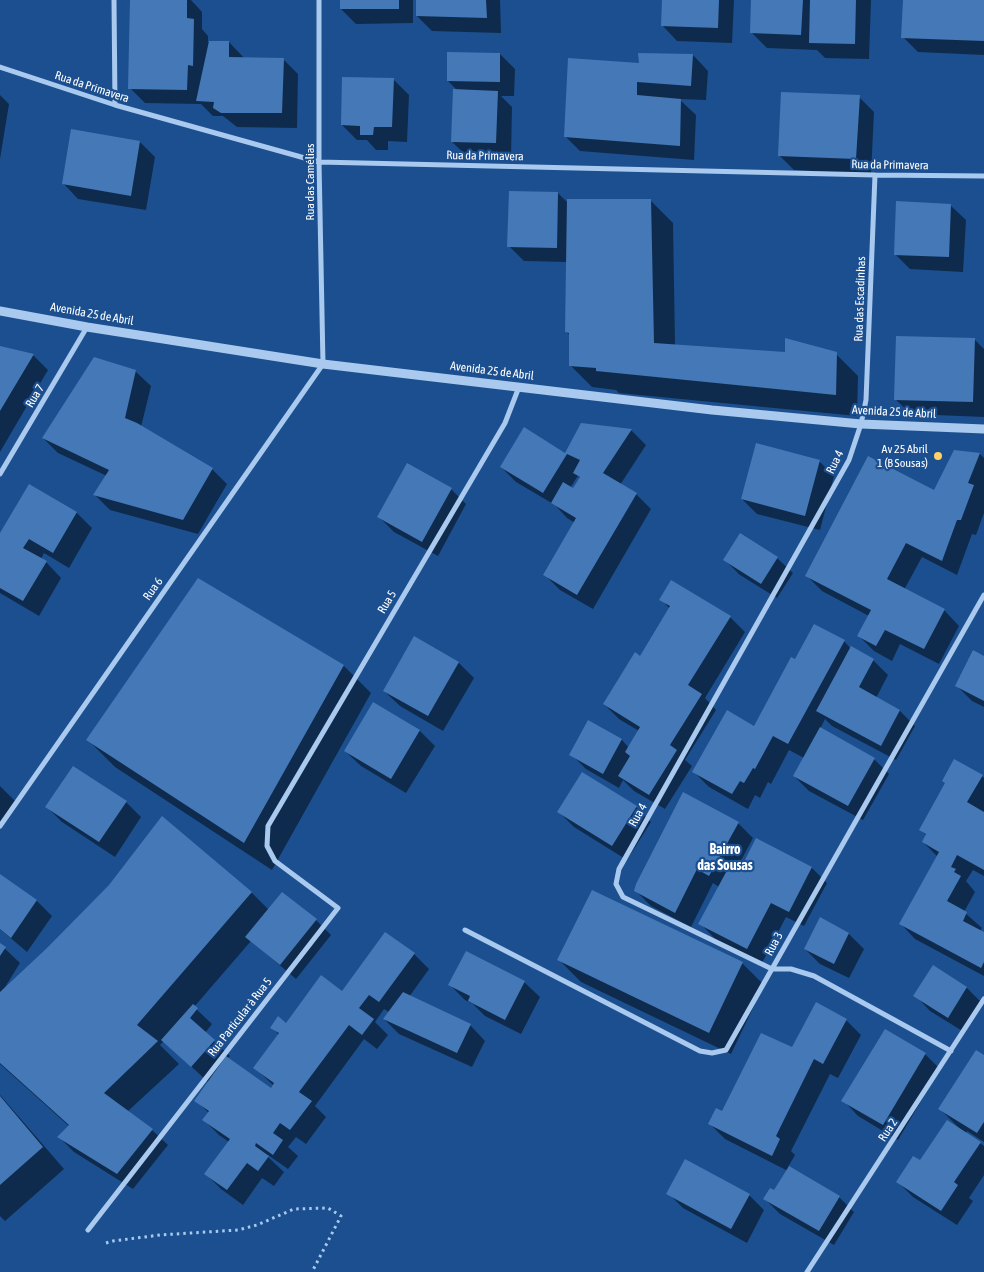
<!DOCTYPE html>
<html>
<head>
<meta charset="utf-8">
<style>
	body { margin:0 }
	canvas { display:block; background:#1b4f8f }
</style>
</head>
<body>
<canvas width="984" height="1272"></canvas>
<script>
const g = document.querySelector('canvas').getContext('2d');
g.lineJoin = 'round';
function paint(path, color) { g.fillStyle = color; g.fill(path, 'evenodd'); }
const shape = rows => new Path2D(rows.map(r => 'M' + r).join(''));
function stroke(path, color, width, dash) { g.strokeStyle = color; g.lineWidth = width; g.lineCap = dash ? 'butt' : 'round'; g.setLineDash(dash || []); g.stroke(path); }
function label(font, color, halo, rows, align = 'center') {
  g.font = font + ' "Asap Condensed",sans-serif'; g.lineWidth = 4.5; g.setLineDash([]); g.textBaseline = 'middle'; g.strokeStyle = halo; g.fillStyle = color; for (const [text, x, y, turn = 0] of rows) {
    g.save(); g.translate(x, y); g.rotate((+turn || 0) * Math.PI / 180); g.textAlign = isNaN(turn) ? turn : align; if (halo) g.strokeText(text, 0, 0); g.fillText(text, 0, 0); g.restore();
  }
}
paint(shape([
	[131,0,191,0,202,12,202,29,208,36,208,42,229,42,244,58,283,59,298,74,297,128,237,127,223,116,213,116,201,104,145,103,130,88],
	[341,0,413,0,413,23,356,24,341,9],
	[417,0,500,0,501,33,432,31,417,16],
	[663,0,734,0,732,43,677,41,662,25],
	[753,0,871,0,869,59,825,58,817,50,767,48,752,33],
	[904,0,984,0,984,55,918,52,903,37],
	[500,54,515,69,514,96,501,96,512,107,511,158,468,157,452,142,458,91,448,81],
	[693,55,708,71,706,100,679,99,696,115,694,160,580,151,565,136,640,65],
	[393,79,409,95,407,142,388,141,388,150,376,150,367,140,357,140,342,125],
	[0,95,9,104,0,159],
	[859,97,874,112,871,174,794,170,779,155],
	[140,142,155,157,146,210,78,199,63,183],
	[558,193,568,203,651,201,673,223,675,345,786,354,836,354,858,376,857,416,619,393,616,390,592,387,570,365,570,335,566,332,567,262,524,261,509,246],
	[950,205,966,220,963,272,910,269,895,254],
	[974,339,984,349,984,417,911,414,895,399],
	[0,347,33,355,48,370,0,452],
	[135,371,151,386,141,427,212,469,227,484,198,534,110,510,95,495,107,476,58,453,43,438],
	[631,430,646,445,620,485,636,494,651,509,593,609,560,590,545,575,575,523,567,518,555,505,516,482,501,467,565,454],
	[578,476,580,478,574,490,570,488],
	[955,451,980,454,984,458,984,513,976,535,972,534,957,575,922,557,904,590,944,610,959,626,939,664,900,644,892,661,874,651,859,636,869,616,822,591,807,576,934,492],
	[819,461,834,476,820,530,757,514,742,499],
	[29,486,77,513,92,528,69,568,44,553,41,559,46,562,61,578,39,616,0,593,0,536],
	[451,489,466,504,438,556,394,532,379,517],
	[741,535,777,558,793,573,777,598,740,575,725,560],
	[671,582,730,617,745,632,705,698,716,710,685,760,692,766,665,809,634,791,623,780,619,788,586,769,571,754,589,722,622,740,629,748,639,731,619,719,604,704,640,657,670,609,661,599],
	[844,641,851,649,873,660,888,675,876,698,900,711,915,726,896,760,832,726,825,719,820,729,874,759,889,774,863,820,809,791,794,776,804,758,789,750,771,784,768,782,760,798,755,795,748,809,709,787,694,772,754,727,795,660],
	[984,657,984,707,972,701,956,685],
	[459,663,474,678,443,731,400,706,384,691],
	[344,666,371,693,272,870,115,767,88,740],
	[373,704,420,731,435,746,406,793,361,766,345,751],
	[982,776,984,778,984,876,973,870,966,881,975,892,964,912,982,928,980,931,984,933,984,976,915,939,900,923,938,857,923,842,927,836,920,829],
	[0,786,16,802,0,822],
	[126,802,141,817,115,857,62,822,47,807],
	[636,807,651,822,627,860,574,827,559,812],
	[162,818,252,893,269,910,282,893,316,920,331,935,296,979,251,941,194,1007,212,1024,205,1033,230,1056,227,1059,271,1090,274,1086,255,1068,279,1035,272,1027,286,1024,342,992,385,933,414,954,429,969,409,997,470,1025,485,1041,472,1067,399,1034,384,1019,389,1012,384,1009,375,1022,388,1035,377,1049,364,1039,315,1106,326,1117,306,1144,296,1137,288,1147,298,1156,288,1169,268,1155,267,1156,284,1172,274,1186,262,1178,243,1205,221,1189,206,1174,229,1142,219,1135,204,1120,209,1113,196,1101,209,1083,164,1041,160,1045,179,1064,127,1112,152,1130,168,1145,133,1189,74,1152,59,1137,70,1127,0,1064,0,944,20,963,2,992,48,949,110,886],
	[738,823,753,838,737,868,741,870,757,840,812,868,827,883,804,926,786,917,762,963,715,939,700,923,719,887,713,883,691,927,651,906,636,891],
	[0,875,37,901,52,916,27,952,0,929],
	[592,892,742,963,764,985,731,1054,581,982,559,960],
	[820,919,849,934,864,949,849,978,820,964,805,949],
	[933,967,967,988,982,1003,964,1032,930,1011,915,995],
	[524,982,540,997,521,1034,485,1016,473,1004,465,1000,450,985],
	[846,1020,861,1035,838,1078,830,1074,791,1151,795,1155,788,1167,839,1197,854,1212,834,1245,780,1214,765,1199,775,1192,788,1171,725,1139,710,1124,793,1049],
	[925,1054,940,1069,898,1140,858,1116,843,1100],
	[984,1057,984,1142,967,1131,966,1133,984,1146,984,1175,969,1198,973,1201,957,1225,913,1197,898,1182,959,1128,940,1109],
	[0,1095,64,1169,5,1221,0,1216],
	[668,1193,749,1195,764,1210,747,1243,683,1208]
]), '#0007');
paint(shape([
	[130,0,187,0,187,18,194,19,193,66,188,65,187,90,128,89],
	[340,0,399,0,399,9,340,9],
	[416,0,486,0,487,18,416,16],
	[662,0,719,0,718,28,661,26],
	[751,0,803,0,801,35,750,33],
	[810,0,856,0,855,44,809,43],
	[903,0,984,0,984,41,901,38],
	[209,41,229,41,229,57,284,58,282,113,221,113,213,108,214,102,196,101],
	[447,52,500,53,500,82,447,81],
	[638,53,693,54,691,86,637,82,637,95,681,99,680,146,564,137,568,58,639,63],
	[342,77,394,78,392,127,374,127,373,135,360,135,360,126,341,125],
	[453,89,498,91,496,143,451,142],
	[781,92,860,95,856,159,778,156],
	[71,129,140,141,131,196,62,184],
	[509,191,558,192,557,248,507,247],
	[567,199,651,199,654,343,785,352,785,338,837,352,836,395,596,371,596,368,569,366,569,333,565,332],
	[896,201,951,204,949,257,894,255],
	[896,336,975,338,973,402,894,400],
	[0,346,34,354,0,411],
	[94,357,136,370,125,418,137,423,213,468,183,520,93,495,109,470,42,438],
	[581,423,632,429,603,473,637,493,577,595,543,575,576,518,551,503,563,482,573,488,580,477,573,473,580,460,567,454,543,493,500,467,524,427,565,453],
	[756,443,820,460,805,516,741,499],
	[954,450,980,453,968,483,974,485,961,520,957,520,942,561,906,543,887,579,945,609,924,649,885,630,876,646,857,636,871,610,805,576,868,456,934,490],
	[407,463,452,488,422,542,377,517],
	[29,484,77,512,53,553,29,539,23,548,47,561,23,601,0,588,0,533],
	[740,533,778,557,761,584,723,560],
	[198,578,344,665,244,843,86,740],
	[671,580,731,616,688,685,702,694,670,745,677,750,649,795,618,776,630,756,625,752,640,727,603,704,635,652,640,656,670,606,659,600],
	[814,624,845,640,788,744,773,736,755,769,753,768,744,783,740,781,732,794,692,772,727,710,754,726,791,657,795,659],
	[414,636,459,662,428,716,383,691],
	[851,646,874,659,859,687,900,710,881,746,816,711],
	[973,650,984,656,984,701,955,686],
	[373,702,420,730,391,779,344,751],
	[588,720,622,739,603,774,569,755],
	[820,727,875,758,848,806,793,776],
	[954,759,983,775,967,802,984,812,984,870,957,855,951,867,956,869,954,872,961,876,947,901,967,912,963,921,984,932,984,962,981,968,899,924,939,852,922,842,926,834,919,830,945,783,942,781],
	[73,766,127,801,99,842,45,807],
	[582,772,637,806,612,846,557,812],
	[683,792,739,822,709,876,697,869,675,913,634,891,636,884],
	[162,816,252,892,137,1025,158,1041,104,1093,153,1129,117,1174,57,1137,69,1125,0,1063,0,992,47,948,109,885],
	[756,838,812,867,789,912,771,903,747,949,698,924,731,863,741,868],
	[0,874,37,900,11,938,0,929],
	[592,890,743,962,709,1033,557,960],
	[282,892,317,919,280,965,245,937],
	[820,917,849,933,834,964,804,949],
	[385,932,415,953,379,1002,369,995,359,1008,374,1019,362,1035,349,1025,299,1092,312,1101,290,1130,280,1123,273,1133,283,1140,273,1155,256,1143,255,1146,269,1156,258,1171,247,1163,227,1190,204,1174,230,1139,202,1120,209,1111,194,1101,226,1056,271,1088,274,1083,253,1068,279,1033,270,1028,278,1016,286,1023,321,975,342,991],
	[0,943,6,947,0,956],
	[466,951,525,981,505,1020,468,1001,470,996,448,985],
	[933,965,967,987,948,1018,913,996],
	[403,992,471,1024,457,1053,383,1019],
	[816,1002,847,1019,823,1064,814,1059,776,1136,780,1139,772,1156,708,1124,716,1108,722,1111,761,1033,792,1047],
	[193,1004,198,1008,190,1018,215,1040,191,1067,161,1040],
	[885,1029,926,1053,883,1125,841,1101],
	[976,1050,984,1055,984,1122,977,1133,938,1109],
	[0,1096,43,1147,0,1185],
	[947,1120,981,1142,954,1182,958,1185,941,1211,896,1182,913,1156,920,1160],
	[685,1159,750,1194,731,1229,666,1194],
	[789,1166,840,1196,819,1231,763,1199,770,1188,774,1190]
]), '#4478b7');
stroke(shape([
	[106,1243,113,1241,160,1235,238,1230,257,1225,294,1209,328,1208,341,1216,312,1272]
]), '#a9c9ee', 3, [2.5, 4]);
stroke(shape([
	[114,0,115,105],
	[0,67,115,105,319,162,875,175,984,176],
	[875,175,866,400,861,424,849,460,619,869,616,884,623,897,772,969,791,969,814,976,951,1051],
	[0,474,87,327],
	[0,826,323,364,319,162,319,0],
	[465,930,700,1051,712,1053,726,1050,984,595],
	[88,1230,338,908,275,861,267,846,268,826,505,423,519,387],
	[807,1272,984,999]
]), '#a9c9ee', 5);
stroke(shape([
	[0,311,87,327,323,364,712,410,861,424,984,429]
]), '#a9c9ee', 9);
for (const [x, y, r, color] of [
	[938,456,5,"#ffd166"]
]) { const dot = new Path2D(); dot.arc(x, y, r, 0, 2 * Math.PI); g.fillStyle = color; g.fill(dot); stroke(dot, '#1b4f8f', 2); }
label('12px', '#fff', '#1b4f8f', [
	["Rua da Primavera",92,87,18],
	["Rua da Primavera",485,156,1],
	["Rua da Primavera",890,165,1],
	["Rua das Camélias",310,182,-90],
	["Rua das Escadinhas",860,299,-88],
	["Avenida 25 de Abril",92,314,10],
	["Avenida 25 de Abril",492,371,7],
	["Rua 7",35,396,-59],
	["Avenida 25 de Abril",894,412,3],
	["Rua 4",835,462,-64],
	["Rua 6",153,589,-55],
	["Rua 5",387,602,-59],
	["Rua 4",638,815,-61],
	["Rua 3",774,944,-62],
	["Rua Particular à Rua 5",240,1017,-52],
	["Rua 2",888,1130,-57]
]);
label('12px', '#fff', '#1b4f8f', [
	["Av 25 Abril",928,449],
	["1 (B Sousas)",928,463]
], 'right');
label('bold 14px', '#fff', '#1b4f8f', [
	["Bairro",725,850],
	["das Sousas",725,866]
]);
</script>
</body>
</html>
